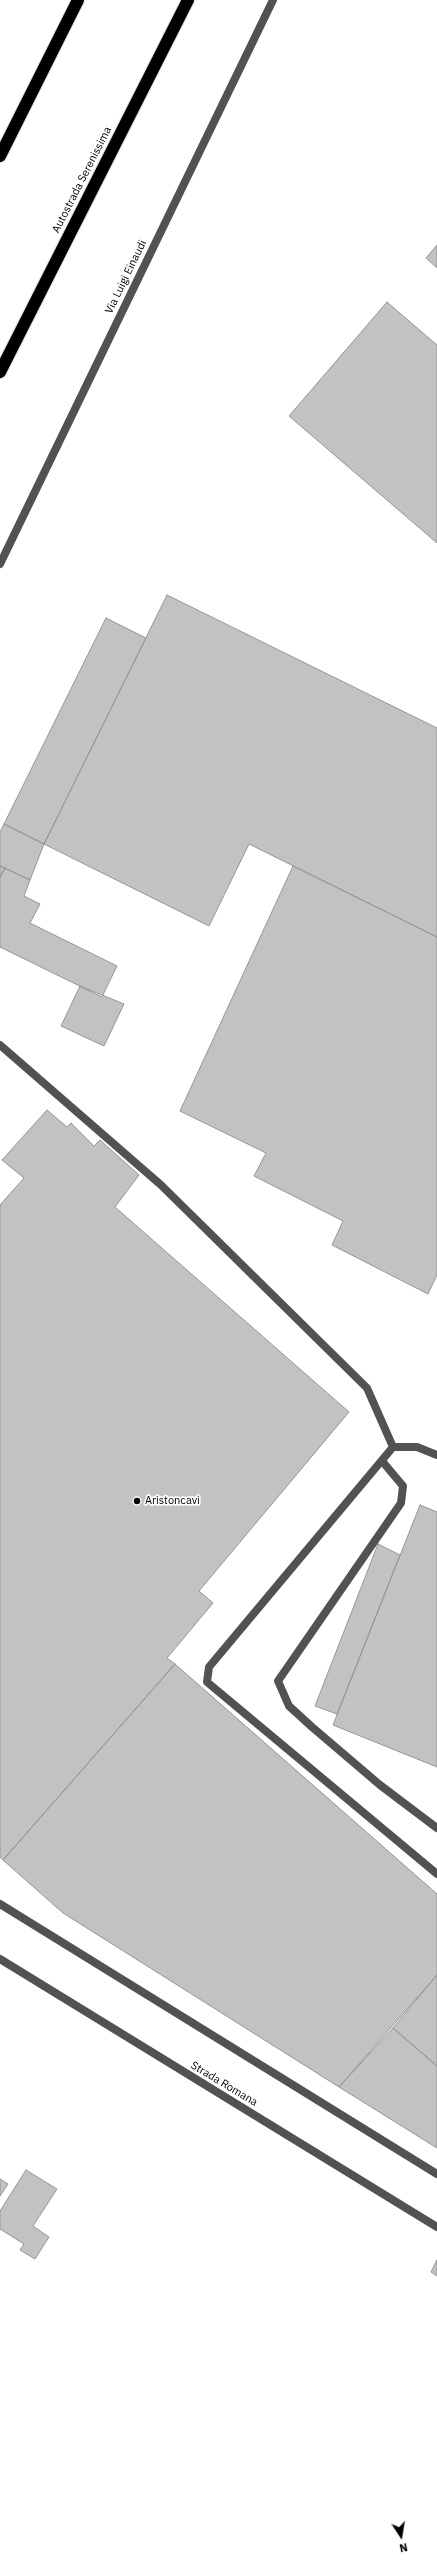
<!DOCTYPE html>
<html>
<head>
<meta charset="utf-8">
<style>
	body { margin:0 }
	#map { position:relative; width:437px; height:2572px; overflow:hidden; background:#fff; font-family:"IBM Plex Sans",sans-serif }
	canvas { display:block }
	.north { position:absolute; left:381px; top:2516px; width:40px; height:40px; -webkit-text-stroke:3px #fff; paint-order:stroke; rotate:168deg; font-size:11px; font-weight:700; line-height:16px; text-align:center; color:#000 }
	.north::after { content:''; display:block; margin:auto; width:14px; height:18px; background:#000; clip-path:polygon(50% 0,100% 100%,50% 72%,0 100%) }
</style>
</head>
<body>
<div id="map">
<canvas width="437" height="2572"></canvas>
<div class="north">N</div>
</div>
<script>
const g = document.querySelector('canvas').getContext('2d');
g.lineJoin = 'round';
function paint(path, color) { g.fillStyle = color; g.fill(path, 'evenodd'); }
const shape = rows => new Path2D(rows.map(r => 'M' + r).join(''));
function stroke(path, color, width, dash) { g.strokeStyle = color; g.lineWidth = width; g.lineCap = dash ? 'butt' : 'round'; g.setLineDash(dash || []); g.stroke(path); }
function label(font, color, halo, rows, align = 'center') {
  g.font = font + ' "IBM Plex Sans",sans-serif'; g.lineWidth = 3.5; g.setLineDash([]); g.textBaseline = 'middle'; g.strokeStyle = halo; g.fillStyle = color; for (const [text, x, y, turn = 0] of rows) {
    g.save(); g.translate(x, y); g.rotate((+turn || 0) * Math.PI / 180); g.textAlign = isNaN(turn) ? turn : align; if (halo) g.strokeText(text, 0, 0); g.fillText(text, 0, 0); g.restore();
  }
}
const building = shape([
	[437,245,437,268,426,258,437,245],
	[387,302,437,345,437,543,289,416,387,302],
	[167,595,437,728,437,937,249,844,209,926,44,844,167,595],
	[106,618,146,638,44,844,4,824,106,618],
	[4,824,44,844,30,880,0,866,0,832,4,824],
	[0,866,5,868,0,877,0,866],
	[293,866,437,937,437,1275,428,1294,332,1245,343,1221,254,1176,266,1153,180,1111,293,866],
	[5,868,30,880,24,896,40,904,30,923,117,966,102,997,0,947,0,877,5,868],
	[80,986,124,1004,104,1046,61,1026,80,986],
	[47,1110,67,1127,71,1123,94,1146,100,1140,139,1175,115,1207,349,1412,199,1591,213,1603,167,1658,175,1664,3,1860,0,1857,0,1205,24,1178,2,1160,47,1110],
	[420,1505,437,1512,437,1767,333,1725,420,1505],
	[378,1544,400,1555,337,1714,315,1706,378,1544],
	[175,1664,437,1894,437,1975,339,2087,63,1913,3,1860,175,1664],
	[437,1975,437,2066,393,2028,437,1975],
	[393,2028,437,2066,437,2148,339,2087,393,2028],
	[26,2170,57,2189,33,2226,49,2237,35,2259,20,2250,24,2244,0,2229,0,2211,26,2170],
	[0,2179,8,2184,0,2196,0,2179],
	[437,2260,437,2276,431,2272,437,2260]
]);
paint(building, '#c2c2c2');
stroke(building, '#969696', 1);
const motorway = shape([
	[0,156,78,0],
	[0,372,188,0]
]);
stroke(motorway, '#dbdbdb', 14);
stroke(shape([
	[0,1045,161,1185,367,1388,393,1447,209,1667,207,1682,437,1874],
	[393,1447,417,1447,437,1455],
	[382,1461,403,1486,401,1503,278,1681,289,1706,312,1727,380,1785,437,1828],
	[0,1904,437,2174]
]), '#525252', 8);
stroke(shape([
	[0,564,273,0],
	[0,1959,437,2227]
]), '#525252', 8);
stroke(motorway, '#000', 12);
for (const [x, y, r, color] of [
	[137,1501,4,"#000"]
]) { const dot = new Path2D(); dot.arc(x, y, r, 0, 2 * Math.PI); g.fillStyle = color; g.fill(dot); stroke(dot, '#fff', 1.5); }
label('11px', '#000', '#fff', [
	["Autostrada Serenissima",82,180,-63],
	["Via Luigi Einaudi",126,277,-64],
	["Strada Romana",224,2084,31]
]);
label('11px', '#000', '#fff', [
	["Aristoncavi",145,1501]
], 'left');
</script>
</body>
</html>
